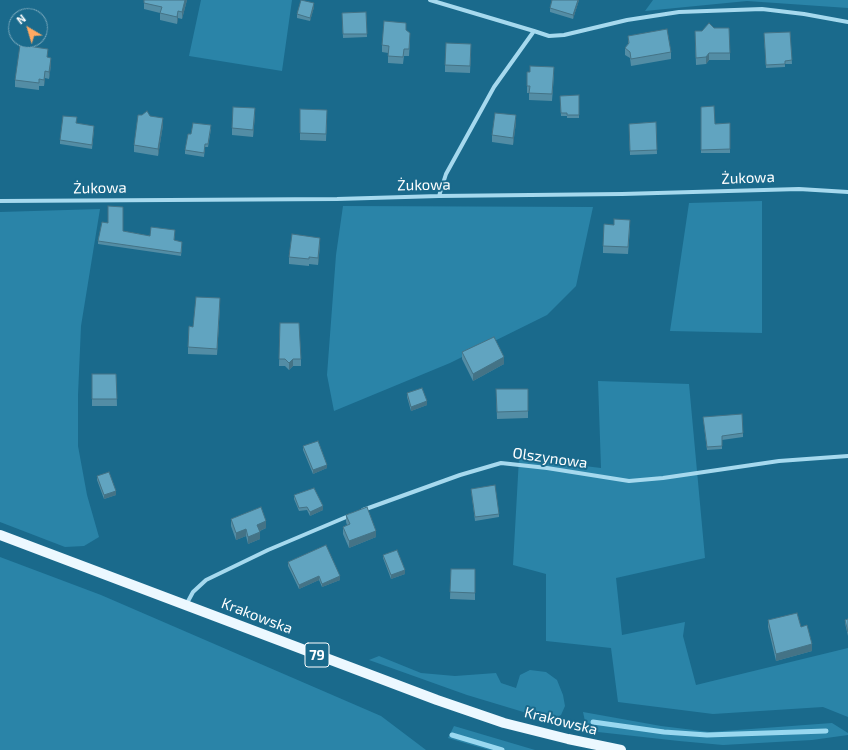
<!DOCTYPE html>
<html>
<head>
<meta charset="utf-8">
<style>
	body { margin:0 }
	#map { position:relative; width:848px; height:750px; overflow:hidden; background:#1a6a8c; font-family:"Exo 2",sans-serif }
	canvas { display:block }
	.north { position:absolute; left:8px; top:8px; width:40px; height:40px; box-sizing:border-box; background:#1a6a8c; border:1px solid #76a6ba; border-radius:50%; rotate:322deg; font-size:11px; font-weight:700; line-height:16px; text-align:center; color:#fff }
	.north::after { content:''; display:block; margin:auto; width:14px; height:18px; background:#ffa962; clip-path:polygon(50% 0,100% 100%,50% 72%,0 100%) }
</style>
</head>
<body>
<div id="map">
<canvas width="848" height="750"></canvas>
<div class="north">N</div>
</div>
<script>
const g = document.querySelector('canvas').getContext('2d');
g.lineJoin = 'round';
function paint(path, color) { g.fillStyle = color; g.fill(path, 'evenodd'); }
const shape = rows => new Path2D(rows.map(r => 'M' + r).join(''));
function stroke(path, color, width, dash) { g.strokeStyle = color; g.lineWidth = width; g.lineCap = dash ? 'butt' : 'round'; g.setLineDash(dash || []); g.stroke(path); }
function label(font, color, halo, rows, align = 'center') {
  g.font = font + ' "Exo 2",sans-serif'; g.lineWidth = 4; g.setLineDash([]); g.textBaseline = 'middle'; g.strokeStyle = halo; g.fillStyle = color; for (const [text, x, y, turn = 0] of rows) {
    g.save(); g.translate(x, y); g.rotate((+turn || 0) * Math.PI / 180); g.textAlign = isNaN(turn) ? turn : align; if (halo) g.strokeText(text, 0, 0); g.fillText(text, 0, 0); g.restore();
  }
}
paint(shape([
	[201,0,292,0,282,71,189,56],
	[653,0,848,0,848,8,747,1,645,11],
	[762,201,762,333,670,331,689,203],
	[343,206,593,207,576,286,547,315,450,363,334,411,327,375,336,255],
	[100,209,81,326,78,395,78,446,87,495,99,537,84,546,65,547,0,522,0,212],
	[598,381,689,384,705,558,616,578,622,635,685,622,683,636,696,685,848,648,848,717,823,707,713,714,618,702,611,648,546,641,546,574,513,565,519,458,601,468],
	[0,557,101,595,381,716,426,750,0,750],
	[379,656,421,673,455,676,496,673,501,683,516,688,520,675,530,670,546,672,557,680,563,695,565,706,561,715,550,720,467,695,369,660],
	[583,712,661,726,710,732,832,723,848,733,848,735,812,740,723,745,679,741,598,732,586,726],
	[454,726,535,750,489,750,448,738]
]), '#2a84a8');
stroke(shape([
	[593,722,664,732,707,735,826,731],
	[452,735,502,750]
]), '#99d8f0', 5);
stroke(shape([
	[430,0,534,31],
	[439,196,446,174,494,87,534,31,549,36,564,35,627,20,679,12,762,9,804,14,848,22],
	[0,201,337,199,439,196,622,194,799,189,848,192],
	[363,510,460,475,501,463,547,468,629,481,663,478,779,461,848,456],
	[186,605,193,592,206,580,268,550,351,515]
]), '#a6d9ee', 4);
stroke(shape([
	[0,535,437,700,504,723,568,739,621,750]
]), '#ecf8ff', 10);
paint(shape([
	[144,0,187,0,182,19,178,18,177,24,160,20,160,13,144,9],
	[552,0,579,0,573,19,550,12,550,8],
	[314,7,310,21,297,18,297,14],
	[366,12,367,37,343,38,342,13],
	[406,31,410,40,409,56,404,56,403,64,388,63,388,53,382,52,382,45],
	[702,31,730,53,730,60,709,60,706,64,696,65,695,38],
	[790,32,792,64,785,64,785,67,766,68,764,33],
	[628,36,671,52,671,59,631,66,630,58,625,55,625,48,628,44],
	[471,51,470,73,445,72,445,65],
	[48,58,51,65,49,79,45,78,44,86,39,86,39,90,15,87,15,80],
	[527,72,554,74,552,101,529,100,529,93,527,93],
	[579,95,579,118,567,118,567,116,561,116,560,96],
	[701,107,715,124,730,123,730,153,701,153],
	[255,115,253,137,232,135,232,128],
	[150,116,163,125,158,156,134,152,134,145],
	[327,117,326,141,300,140,300,133],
	[516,122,513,145,492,142,492,135],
	[656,122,657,154,630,155,629,124],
	[76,123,94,129,92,149,60,144,60,140],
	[211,129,208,147,205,147,204,157,185,154,185,150,191,134],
	[630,227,628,254,603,253,603,246],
	[123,231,150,236,175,234,174,240,182,245,181,256,98,244,98,241],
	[320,245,318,265,309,264,309,266,289,264,289,257],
	[220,305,217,355,188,354,188,347],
	[280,323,301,359,301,366,293,366,289,370,285,366,279,366],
	[462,352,504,364,473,381,462,359],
	[92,374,116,374,117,406,92,406],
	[496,389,528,389,528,418,497,419],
	[407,393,427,405,411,411,407,397],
	[703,417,743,433,743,437,722,440,722,449,707,450],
	[303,446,327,468,313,474,303,450],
	[97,476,116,495,104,499,97,480],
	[471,489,499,514,499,517,475,521],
	[294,495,323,510,310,516,307,510,299,511,294,499],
	[346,515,376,537,349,548,343,534,343,527,347,525,346,522],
	[231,519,266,528,260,531,260,539,248,544,246,536,236,540,231,526],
	[383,555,405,574,391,579,383,558],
	[288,562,340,580,322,587,319,580,299,589,288,566],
	[451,569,475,569,475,600,450,599],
	[848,619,848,636,845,623,845,620],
	[768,620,801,627,812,651,776,661,768,627]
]), '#538da5');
paint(shape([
	[185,0,187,0,182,19,182,12],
	[578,0,579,0,573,19,573,15],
	[314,3,314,7,310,21,310,18],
	[178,11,178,18,177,24,177,17],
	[709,53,709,60,706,64,706,57],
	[51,58,51,65,49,79,49,72],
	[45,71,45,78,44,86,44,80],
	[255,108,255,115,253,137,253,130],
	[516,115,516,122,513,145,513,138],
	[163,118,163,125,158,156,158,149],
	[320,238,320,245,318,265,318,258],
	[220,298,220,305,217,355,217,349],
	[504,357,504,364,473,381,473,374],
	[293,359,293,366,289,370,289,363],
	[427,401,427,405,411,411,411,407],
	[327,465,327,468,313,474,313,470],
	[116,491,116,495,104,499,104,495],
	[323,506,323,510,310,516,310,512],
	[266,521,266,528,257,532,257,525],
	[246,529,246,536,236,540,236,533],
	[376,531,376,537,349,548,349,541],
	[260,532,260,539,248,544,248,537],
	[405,570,405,574,391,579,391,575],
	[319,576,319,580,299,589,299,585],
	[340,576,340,580,322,587,322,584],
	[812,644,812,651,776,661,776,654]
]), '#447386');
const building = shape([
	[144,0,185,0,182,12,178,11,177,17,160,13,162,7,144,3,144,0],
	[301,0,314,3,310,18,297,14,301,0],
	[552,0,578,0,573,15,550,8,552,0],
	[366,12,367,34,343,34,342,13,366,12],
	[384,21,406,23,406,30,410,33,409,49,404,49,403,57,388,56,389,46,382,45,384,21],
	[709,23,714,28,729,28,730,53,709,53,706,57,696,58,695,31,702,31,709,23],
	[667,29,671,52,631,59,630,52,625,48,629,43,628,36,667,29],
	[790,32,792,60,785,61,785,64,766,65,764,33,790,32],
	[446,43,471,44,470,66,445,65,446,43],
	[20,45,48,49,47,57,51,58,49,72,45,71,44,80,39,79,39,83,15,80,20,45],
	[530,66,554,67,552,94,529,93,530,86,527,86,527,72,530,72,530,66],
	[579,95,579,115,567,115,567,113,561,113,560,96,579,95],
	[714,106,715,124,730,123,730,149,701,150,701,107,714,106],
	[233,107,255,108,253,130,232,128,233,107],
	[300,109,327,110,326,134,300,133,300,109],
	[147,111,150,116,163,118,158,149,134,145,138,115,142,115,147,111],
	[495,113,516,115,513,138,492,135,495,113],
	[63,116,77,117,76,123,94,126,92,145,60,140,63,116],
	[656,122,657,150,630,151,629,124,656,122],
	[193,123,211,125,208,144,205,144,204,153,185,150,188,134,191,134,193,123],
	[108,206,123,207,123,231,150,236,151,227,175,230,174,240,182,242,181,253,98,241,102,222,108,223,108,206],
	[614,219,630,220,628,247,603,246,604,224,614,225,614,219],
	[292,234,320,238,318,258,309,257,309,259,289,257,292,234],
	[196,297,220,298,217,349,188,347,189,326,193,327,196,297],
	[280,323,299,323,301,359,293,359,289,363,285,359,279,359,280,323],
	[494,337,504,357,473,374,462,352,494,337],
	[92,374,116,374,117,399,92,399,92,374],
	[422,388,427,401,411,407,407,393,422,388],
	[496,389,528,389,528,411,497,412,496,389],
	[742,414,743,433,722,436,722,446,707,447,703,417,742,414],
	[318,441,327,465,313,470,303,446,318,441],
	[109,472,116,491,104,495,97,476,109,472],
	[495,485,499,514,475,517,471,489,495,485],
	[314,488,323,506,310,512,307,507,299,508,294,495,314,488],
	[261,507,266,521,257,525,260,532,248,537,246,529,236,533,231,519,261,507],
	[367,507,376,531,349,541,343,527,350,524,346,515,367,507],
	[326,545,340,576,322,584,319,576,299,585,288,562,326,545],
	[397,550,405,570,391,575,383,555,397,550],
	[451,569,475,569,475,593,450,592,451,569],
	[797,613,801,627,807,625,812,644,776,654,768,620,797,613],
	[848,619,848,632,845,620,848,619]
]);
paint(building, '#61a4c0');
stroke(building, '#447386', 1);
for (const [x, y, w] of [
	[317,655,24]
]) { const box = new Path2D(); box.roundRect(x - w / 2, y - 12, w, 24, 3); g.fillStyle = '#1a6a8c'; g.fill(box); stroke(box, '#fff', 1); }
label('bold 14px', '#fff', null, [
	["79",317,655]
]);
label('15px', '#fff', '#1a6a8c', [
	["Żukowa",748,178,-2],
	["Żukowa",424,185,-1],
	["Żukowa",100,188,-1],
	["Olszynowa",550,458,8],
	["Krakowska",257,616,21],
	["Krakowska",561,721,14]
]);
</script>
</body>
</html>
